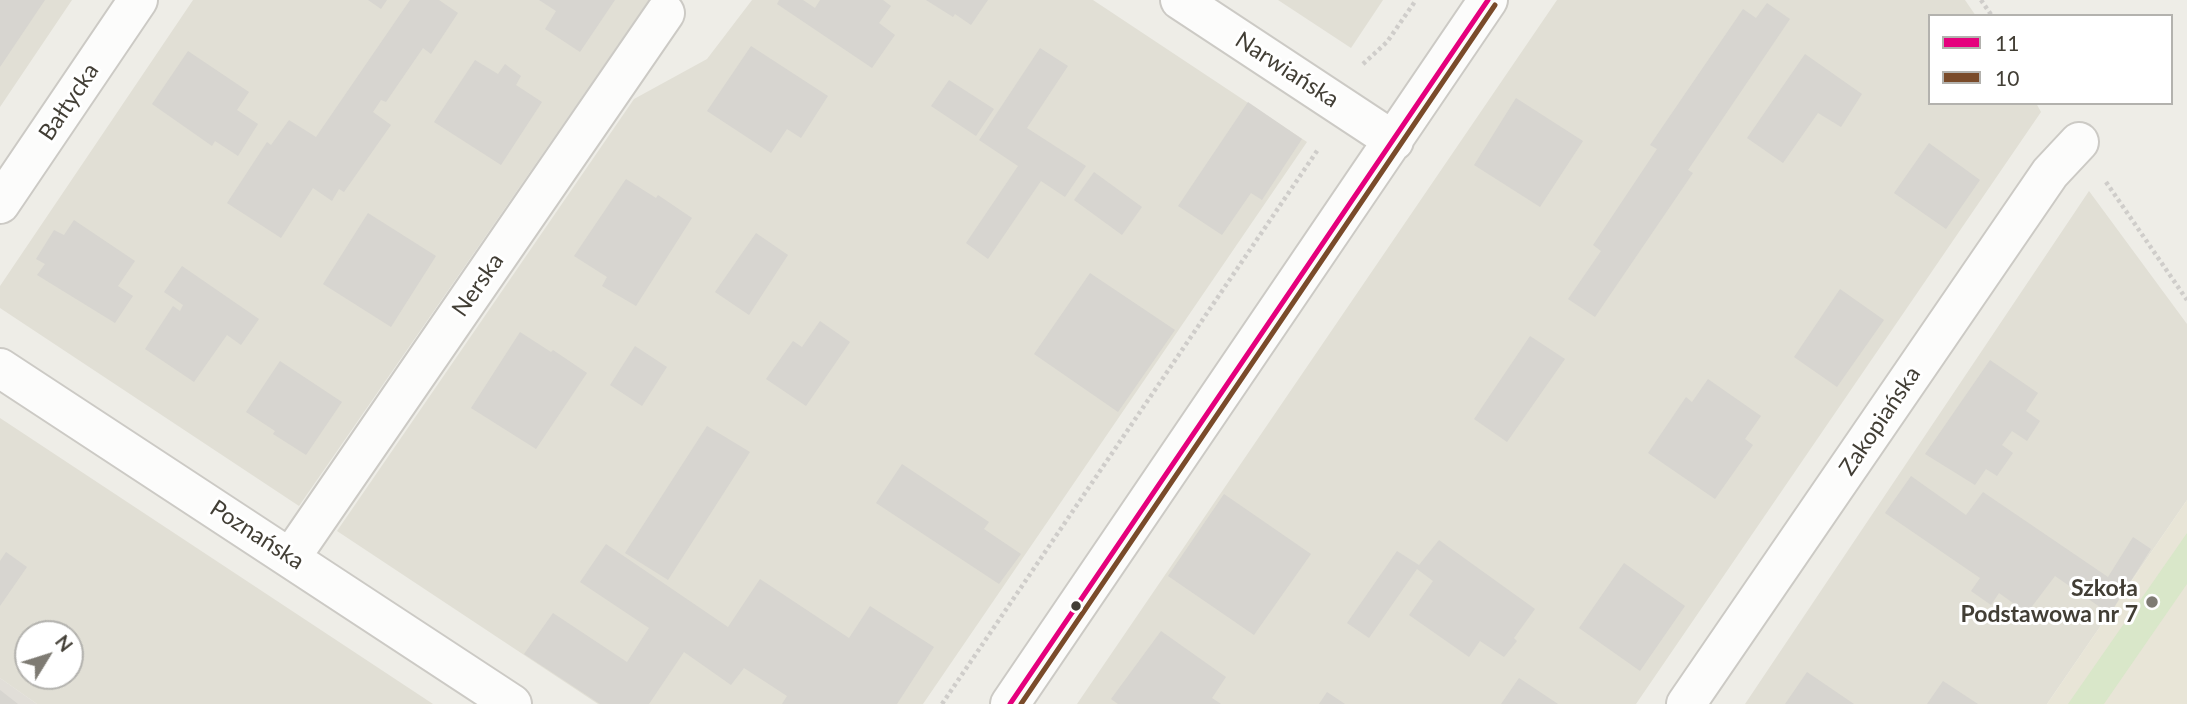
<!DOCTYPE html>
<html>
<head>
<meta charset="utf-8">
<style>
	body { margin:0 }
	#map { position:relative; width:2187px; height:704px; overflow:hidden; background:#eeede7; font-family:Lato,sans-serif }
	canvas { display:block }
	.legend { position:absolute; left:1928px; top:14px; width:245px; height:91px; box-sizing:border-box; background:#fff; border:2px solid #b3b2ae; margin:0; padding:9px 12px; list-style:none; font-size:21px; color:#423e35 }
	.legend li { display:flex; align-items:center; gap:14px; height:35px }
	.legend b { width:35px; border:2px solid #b3b2ae }
	.north { position:absolute; left:14px; top:620px; width:70px; height:70px; box-sizing:border-box; background:#fff; border:2px solid #b3b2ae; border-radius:50%; rotate:52deg; font-size:19px; font-weight:700; line-height:28px; text-align:center; color:#423e35 }
	.north::after { content:''; display:block; margin:auto; width:24px; height:32px; background:#7e7b73; clip-path:polygon(50% 0,100% 100%,50% 72%,0 100%) }
</style>
</head>
<body>
<div id="map">
<canvas width="2187" height="704"></canvas>
<ul class="legend">
<li><b style="height:9px;background:#e5007d"></b>11</li>
<li><b style="height:9px;background:#7a4b2a"></b>10</li>
</ul>
<div class="north">N</div>
</div>
<script>
const g = document.querySelector('canvas').getContext('2d');
g.lineJoin = 'round';
function paint(path, color) { g.fillStyle = color; g.fill(path, 'evenodd'); }
const shape = rows => new Path2D(rows.map(r => 'M' + r).join(''));
function stroke(path, color, width, dash) { g.strokeStyle = color; g.lineWidth = width; g.lineCap = dash ? 'butt' : 'round'; g.setLineDash(dash || []); g.stroke(path); }
function label(font, color, halo, rows, align = 'center') {
  g.font = font + ' Lato,sans-serif'; g.lineWidth = 6; g.setLineDash([]); g.textBaseline = 'middle'; g.strokeStyle = halo; g.fillStyle = color; for (const [text, x, y, turn = 0] of rows) {
    g.save(); g.translate(x, y); g.rotate((+turn || 0) * Math.PI / 180); g.textAlign = isNaN(turn) ? turn : align; if (halo) g.strokeText(text, 0, 0); g.fillText(text, 0, 0); g.restore();
  }
}
paint(shape([
	[0,0,72,0,0,107],
	[193,0,649,0,299,506,0,308,0,286],
	[752,0,1093,0,1307,142,923,704,598,704,337,531,634,99,707,59],
	[1278,0,1383,0,1351,48],
	[1557,0,1965,0,1976,16,1930,16,1930,103,2036,103,2041,112,1636,704,1077,704],
	[2089,191,2187,324,2187,500,2047,704,1745,704],
	[0,418,433,704,37,704,0,678],
	[28,634,70,634,70,676,28,676]
]), '#e1dfd5');
paint(shape([
	[0,678,37,704,0,704]
]), '#e1ded8');
paint(shape([
	[2187,500,2187,704,2047,704]
]), '#e8e5d7');
paint(shape([
	[2187,533,2187,584,2104,704,2068,704]
]), '#d9e7c9');
paint(shape([
	[0,0,45,0,0,67],
	[368,0,387,0,381,9],
	[410,0,439,0,458,13,431,54,423,48,386,102,381,100,373,112,391,125,344,192,339,189,332,201,313,188,281,238,227,203,267,142,271,145,289,120,316,137],
	[539,0,615,0,580,52,545,29,556,11],
	[779,0,803,0,815,8,820,0,883,0,891,6,879,23,895,35,872,68,777,4],
	[926,0,988,0,971,25,955,14,953,17],
	[1767,3,1790,19,1688,170,1693,173,1595,317,1568,299,1601,251,1593,245,1657,149,1650,145,1743,9,1756,18],
	[751,46,828,96,801,138,787,129,771,153,707,111],
	[1040,48,1068,66,1027,128,1086,166,1065,197,1041,181,988,259,966,243,1018,166,979,140],
	[188,51,249,92,237,110,258,124,238,156,215,141,212,146,152,104],
	[1805,54,1862,94,1841,127,1818,113,1783,163,1747,138],
	[475,60,498,74,505,64,521,76,516,85,542,102,501,165,434,122],
	[949,80,994,109,976,136,931,106],
	[1516,98,1583,141,1540,207,1474,165],
	[1248,102,1302,139,1262,200,1251,193,1222,235,1178,206],
	[1929,143,1980,180,1946,229,1894,193],
	[1094,172,1142,207,1122,235,1074,200],
	[626,179,656,198,658,195,692,218,636,306,602,286,607,277,574,256],
	[368,213,436,256,391,327,323,284],
	[74,220,135,261,118,286,133,296,115,323,37,275,45,264,36,259,54,230,64,235],
	[756,233,788,255,749,315,715,292],
	[182,266,259,319,241,345,227,335,194,382,145,349,173,306,180,311,183,305,164,292],
	[1090,273,1175,330,1118,412,1034,354],
	[1840,289,1884,320,1837,387,1794,357],
	[820,321,850,342,806,406,766,379,793,341,802,347],
	[520,332,551,352,553,350,587,373,536,449,471,408],
	[1530,336,1565,359,1507,442,1474,419],
	[635,346,667,367,642,406,610,385],
	[1990,360,2038,393,2026,411,2040,421,2027,441,2012,431,2002,445,2013,453,1997,476,1986,469,1975,485,1925,454],
	[280,361,342,402,306,455,273,434,275,431,246,412],
	[1708,379,1761,416,1745,439,1753,445,1715,499,1648,453,1686,397,1692,402],
	[707,426,750,452,668,580,625,553],
	[902,464,989,522,984,529,1021,554,999,584,876,503],
	[1911,476,1966,515,1983,492,2108,577,2133,537,2151,549,2110,614,2055,576,2027,613,1999,593,1991,605,1971,591,1980,578,1885,513],
	[1224,494,1311,554,1254,635,1168,576],
	[1439,540,1535,609,1514,638,1517,641,1504,657,1480,641,1469,657,1409,615,1433,581,1417,569,1369,638,1347,623,1397,551,1419,565],
	[606,544,728,627,760,579,849,638,870,606,934,647,897,704,782,704,787,696,744,668,731,685,684,652,649,704,600,704,524,654,553,613,627,662,649,628,580,582],
	[6,552,27,567,0,606,0,561],
	[1624,563,1685,606,1640,671,1579,628],
	[1161,631,1226,677,1212,698,1221,704,1118,704,1111,699],
	[1807,672,1854,704,1785,704],
	[1519,678,1558,704,1501,704],
	[1943,681,1978,704,1927,704],
	[0,690,18,704,0,704],
	[1327,692,1345,704,1319,704]
]), '#d7d5d0');
const minor = shape([
	[1180,0,1394,141],
	[0,204,138,0],
	[0,368,512,704],
	[291,557,665,13],
	[1010,704,1488,0],
	[1686,704,2050,173,2079,142]
]);
stroke(minor, '#cccac5', 42);
stroke(shape([
	[1981,0,1992,16],
	[1363,64,1387,42,1416,0],
	[2106,182,2187,300],
	[942,704,1319,148]
]), '#cfcdca', 4.5, [3.5, 3.5]);
stroke(minor, '#fcfcfb', 38);
stroke(shape([
	[1010,704,1488,0]
]), '#e5007d', 5);
stroke(shape([
	[1021,704,1495,5]
]), '#7a4b2a', 5);
for (const [x, y, r, color] of [
	[2152,602,7,"#7e7b73"],
	[1076,606,6,"#423e35"]
]) { const dot = new Path2D(); dot.arc(x, y, r, 0, 2 * Math.PI); g.fillStyle = color; g.fill(dot); stroke(dot, '#fff', 2.5); }
label('23px', '#423e35', '#fff', [
	["Narwiańska",1287,70,33],
	["Bałtycka",69,102,-56],
	["Nerska",478,285,-55],
	["Zakopiańska",1880,421,-56],
	["Poznańska",257,535,33]
]);
label('bold 23px', '#423e35', '#fff', [
	["Szkoła",2138,589],
	["Podstawowa nr 7",2138,615]
], 'right');
</script>
</body>
</html>
